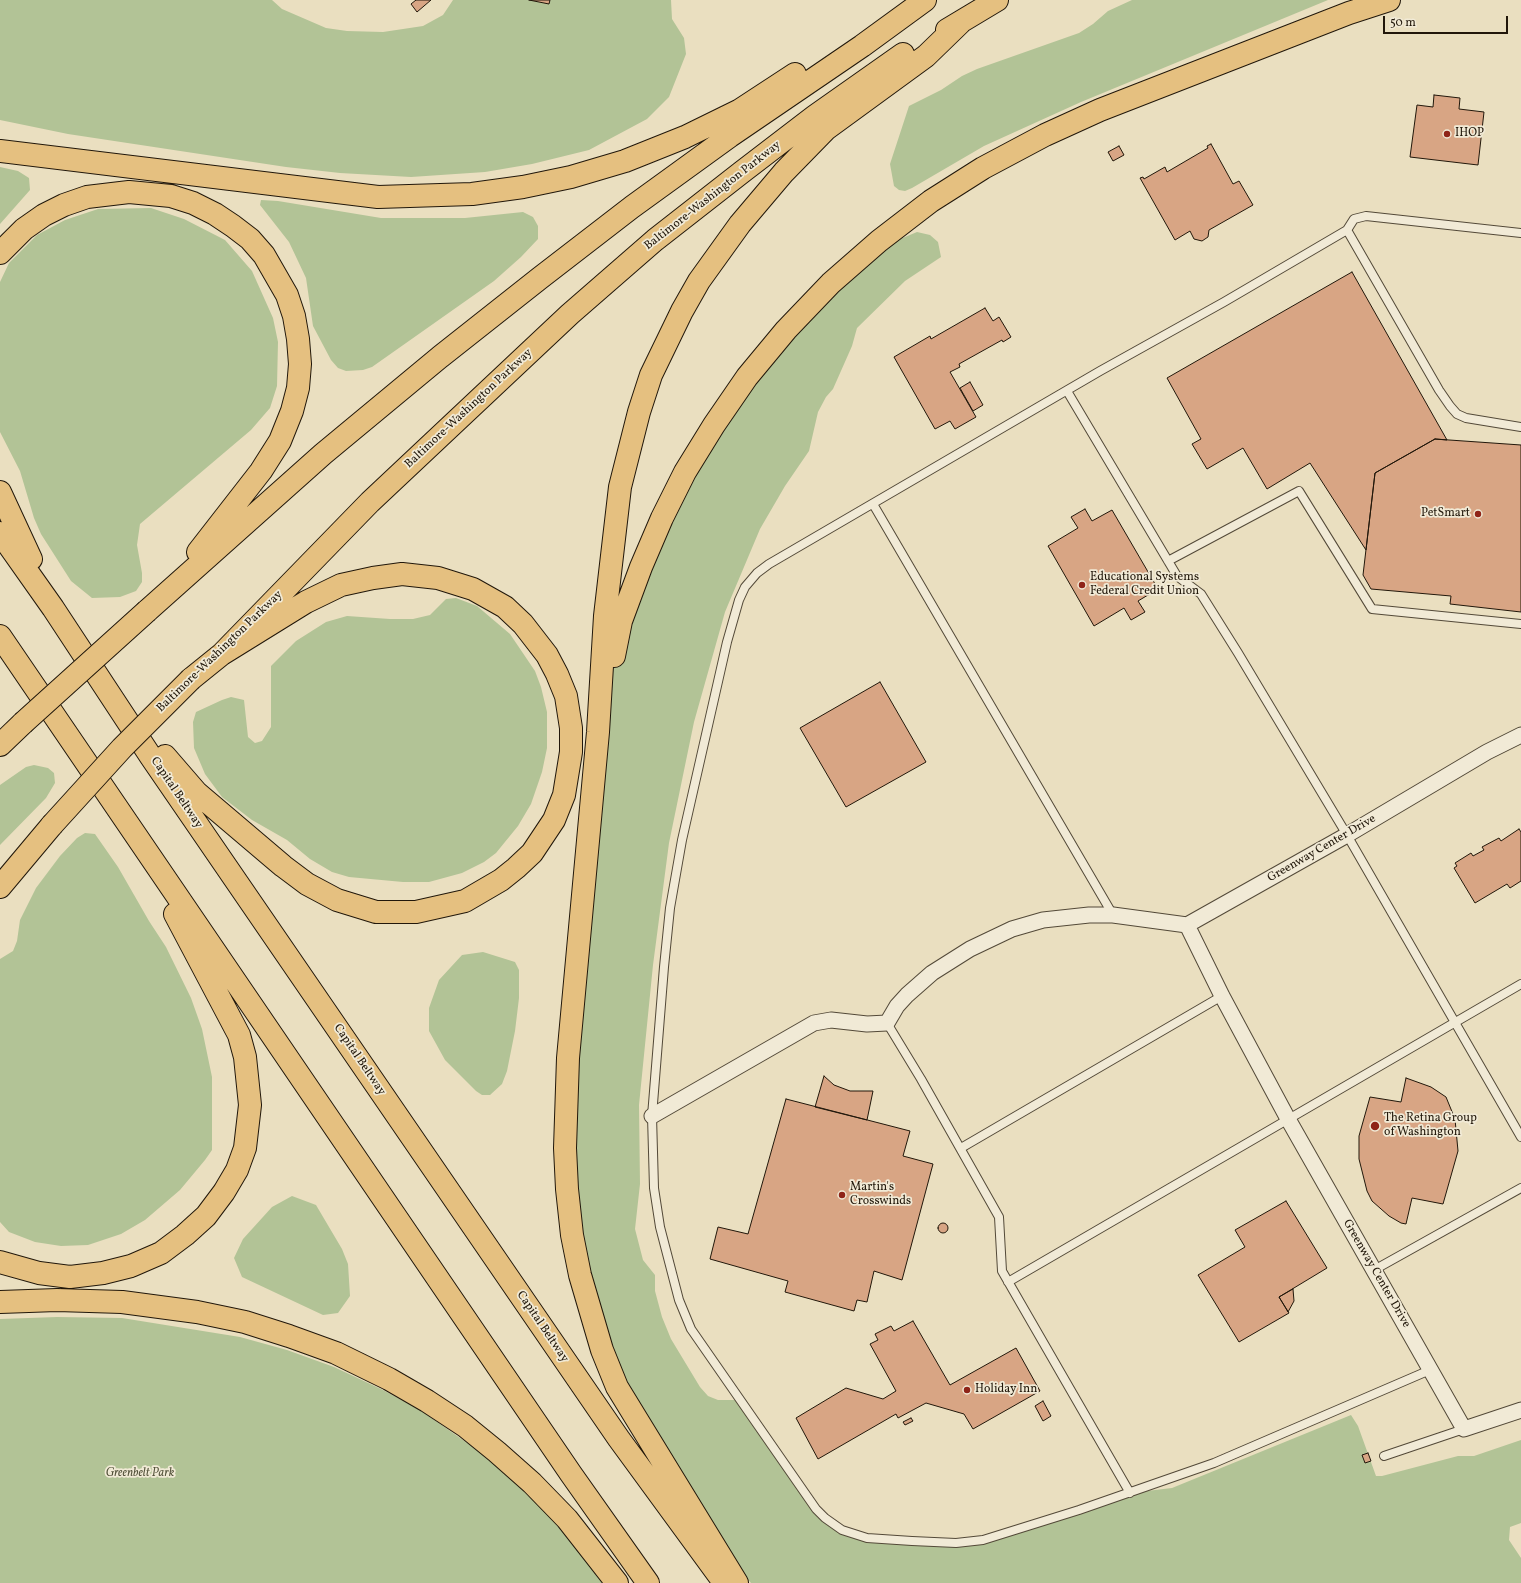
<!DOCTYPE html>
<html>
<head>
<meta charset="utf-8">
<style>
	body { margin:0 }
	#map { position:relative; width:1521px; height:1583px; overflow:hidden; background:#eadfc0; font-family:Vollkorn,serif }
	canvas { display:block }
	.scale { position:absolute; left:1383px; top:16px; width:125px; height:18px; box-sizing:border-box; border:2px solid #21170a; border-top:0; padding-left:5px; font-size:12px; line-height:14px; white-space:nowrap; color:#21170a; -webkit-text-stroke:3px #f1ead6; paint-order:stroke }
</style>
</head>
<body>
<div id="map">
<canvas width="1521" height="1583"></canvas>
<div class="scale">50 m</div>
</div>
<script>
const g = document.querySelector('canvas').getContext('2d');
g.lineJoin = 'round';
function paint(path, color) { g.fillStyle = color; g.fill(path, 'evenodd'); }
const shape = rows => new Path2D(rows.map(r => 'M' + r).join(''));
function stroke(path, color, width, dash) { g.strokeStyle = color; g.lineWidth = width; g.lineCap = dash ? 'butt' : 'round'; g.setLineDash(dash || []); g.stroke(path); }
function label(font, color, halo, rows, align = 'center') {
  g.font = font + ' Vollkorn,serif'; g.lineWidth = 3.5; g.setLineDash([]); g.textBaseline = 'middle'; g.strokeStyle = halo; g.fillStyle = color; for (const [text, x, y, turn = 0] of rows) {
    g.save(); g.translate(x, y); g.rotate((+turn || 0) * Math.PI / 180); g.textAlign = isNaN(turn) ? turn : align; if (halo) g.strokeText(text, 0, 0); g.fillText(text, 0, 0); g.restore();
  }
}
paint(shape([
	[0,0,272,0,282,9,326,28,347,31,383,32,423,26,443,15,453,0,671,0,672,19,684,38,686,54,669,97,647,119,589,150,532,164,485,172,411,177,340,173,286,167,68,134,0,120],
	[1132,0,1328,0,1081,102,984,146,912,188,905,191,899,190,894,186,890,164,909,106,941,90,962,76,977,69,1079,33,1093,24,1108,11],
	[0,167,18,171,29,178,30,190,0,224],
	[261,200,278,201,381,218,465,218,523,212,533,217,538,226,538,239,521,257,494,281,372,367,363,370,346,371,338,368,331,360,313,326,306,278,289,242,260,205],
	[151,208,184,219,225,240,252,271,273,318,278,342,277,386,270,408,251,430,140,524,137,545,142,573,142,582,136,591,120,597,92,598,71,581,41,534,34,518,20,471,0,432,0,282,9,263,37,235,65,220,98,209],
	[917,232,930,235,938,242,941,257,905,281,857,328,852,346,833,389,826,397,818,412,809,451,785,486,760,529,725,612,694,722,669,843,653,965,639,1105,640,1184,635,1229,643,1260,655,1275,655,1291,662,1317,671,1339,700,1387,708,1396,718,1400,742,1400,816,1509,854,1535,971,1542,1130,1493,1172,1488,1351,1415,1358,1426,1376,1476,1382,1476,1458,1456,1474,1456,1521,1440,1521,1523,1510,1527,1509,1540,1521,1558,1521,1583,751,1583,703,1526,617,1387,567,1189,598,732,621,621,714,425,862,255],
	[456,598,477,606,510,634,535,671,541,687,547,712,547,748,542,772,531,804,518,826,496,853,484,862,462,873,429,882,403,882,349,877,332,872,310,859,287,840,252,820,222,797,205,774,194,748,193,722,196,712,222,700,231,697,244,700,248,737,255,743,262,741,271,727,271,666,296,641,326,622,347,616,390,619,413,619,430,615,446,599],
	[34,765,48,768,54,773,55,783,46,798,0,845,0,785,26,767],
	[85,833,95,834,118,867,149,921,166,947,191,998,202,1029,212,1077,212,1150,205,1160,180,1190,145,1220,121,1234,88,1245,61,1246,35,1242,9,1232,0,1222,0,959,13,951,17,941,20,920,36,888,60,856,77,838],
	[483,952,515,962,519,970,519,998,515,1031,507,1071,502,1084,490,1095,482,1095,476,1091,445,1060,429,1031,429,1008,439,980,462,955],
	[292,1196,316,1205,342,1249,348,1264,350,1296,338,1313,323,1315,242,1277,234,1258,243,1239,272,1207],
	[57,1317,122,1318,240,1337,287,1350,334,1367,383,1390,420,1410,493,1461,570,1535,606,1583,0,1583,0,1319]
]), '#b2c396');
const building = shape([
	[416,0,431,0,417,12,411,4,416,0],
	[529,0,550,0,549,4,529,0],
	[1434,95,1460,98,1459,109,1484,112,1478,165,1410,157,1417,105,1433,107,1434,95],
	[1211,144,1233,184,1239,181,1253,205,1209,230,1208,237,1202,241,1194,239,1190,231,1175,240,1140,178,1143,177,1144,179,1165,167,1167,172,1208,148,1207,146,1211,144],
	[1119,146,1124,155,1113,161,1108,152,1119,146],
	[1352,272,1447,440,1435,439,1375,473,1366,550,1310,463,1267,489,1243,448,1207,469,1192,444,1201,439,1167,378,1352,272],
	[985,308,993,321,999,317,1011,337,1003,342,1002,340,959,364,960,367,950,372,976,417,955,429,950,421,935,429,894,357,930,336,931,339,985,308],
	[970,382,983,405,973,411,960,388,970,382],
	[1435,439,1521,445,1521,612,1450,604,1451,596,1371,589,1363,575,1375,473,1435,439],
	[1085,509,1092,521,1112,510,1158,589,1138,601,1145,612,1131,620,1124,608,1094,626,1048,546,1078,528,1071,517,1085,509],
	[880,682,926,762,846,807,800,728,880,682],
	[1519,829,1521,832,1521,881,1510,888,1507,884,1475,903,1454,868,1457,866,1455,863,1471,853,1473,856,1484,850,1482,847,1499,838,1501,841,1519,829],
	[824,1076,834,1085,850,1091,873,1091,867,1120,815,1107,824,1076],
	[1406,1078,1431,1087,1446,1097,1455,1119,1458,1151,1443,1204,1412,1198,1406,1224,1401,1223,1389,1216,1372,1201,1367,1191,1359,1159,1359,1136,1370,1097,1401,1102,1406,1078],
	[786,1099,910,1131,903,1156,933,1164,902,1280,874,1271,867,1302,857,1300,854,1311,785,1292,788,1281,710,1259,718,1227,748,1234,786,1099],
	[1286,1201,1327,1268,1279,1297,1289,1313,1239,1342,1198,1275,1245,1247,1235,1230,1286,1201],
	'938 1228a5 5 0 1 1 10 0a5 5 0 1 1-10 0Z',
	[1293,1289,1294,1301,1288,1312,1279,1297,1293,1289],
	[913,1321,950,1385,1016,1348,1040,1391,973,1429,964,1414,926,1403,898,1418,896,1414,818,1459,796,1418,846,1388,883,1399,896,1391,870,1344,878,1340,875,1334,891,1326,894,1331,913,1321],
	[1043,1401,1051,1416,1043,1421,1035,1406,1043,1401],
	[911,1418,913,1421,905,1425,903,1422,911,1418],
	[1368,1453,1371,1461,1365,1463,1362,1455,1368,1453]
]);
paint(building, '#d8a584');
stroke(building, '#21170a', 1);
const lane = shape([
	[1347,230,1354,219,1366,216,1521,233],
	[1067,391,1177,576,1201,594,1238,653,1347,835,1521,1137],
	[873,504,1113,915],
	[1168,561,1299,491,1372,609,1521,624],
	[887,1023,921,1079,999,1217,1002,1271,1130,1493],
	[961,1148,1222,996],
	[1374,1270,1521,1188],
	[1008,1282,1521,984],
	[1430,1370,1214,1463,1079,1510,983,1540,956,1543,912,1541,867,1538,842,1530,825,1518,816,1509,691,1329,679,1300,660,1227,654,1188,652,1116,664,967,670,908,682,840,727,642,739,600,745,587,757,573,769,564,1100,371,1224,302,1347,230,1439,390,1450,406,1457,414,1466,418,1521,427],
	[1384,1456,1464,1429]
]);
const street = shape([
	[1187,925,1222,996,1288,1119,1464,1429,1521,1410],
	[652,1116,814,1023,831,1020,867,1024,887,1023,897,1006,907,995,932,973,970,949,1012,929,1043,920,1089,915,1113,915,1187,925,1347,835,1487,752,1521,735]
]);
const highway = shape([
	[947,30,997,0],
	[0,151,378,197,472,194,523,187,571,177,625,161,685,137,740,110,795,74],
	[0,253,24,229,44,215,64,205,87,197,129,192,171,196,193,203,215,214,233,226,250,239,264,255,287,295,294,316,298,339,300,364,298,388,292,411,280,441,261,471,198,552],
	[0,492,31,559],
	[0,533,53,608,151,757,619,1439,720,1577],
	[147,611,323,454,440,357,540,278,632,207,730,136,862,46,925,0],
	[0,636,571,1474,648,1583],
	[614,656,621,621,641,567,662,518,685,472,714,425,747,377,786,330,831,283,879,241,931,201,983,168,1045,135,1100,110,1349,13,1389,0],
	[191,679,222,654,370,502,570,314,655,240,742,172,815,116,903,54],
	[0,745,23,723],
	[165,756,197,793,283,866,307,884,337,900,376,912,416,912,465,901,501,880,516,868,532,853,554,820,564,795,571,752,571,728,566,696,557,674,547,655,523,624,505,607,473,589,438,578,402,574,373,578,341,585,306,602,222,654],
	[0,887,52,825],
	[0,1262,39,1273,70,1277,103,1273,131,1266,161,1253,185,1235,206,1216,224,1192,237,1170,245,1148,250,1105,245,1057,239,1035,175,914],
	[0,1302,57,1300,122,1302,197,1312,245,1322,289,1336,336,1353,389,1379,427,1401,465,1426,497,1452,532,1483,567,1519,617,1583],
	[737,1583,617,1387,602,1350,580,1275,572,1235,567,1189,565,1148,568,1058,598,732,605,616,620,487,639,412,651,375,682,311,699,281,740,224,784,172,826,129,926,56,960,23]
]);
stroke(lane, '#534938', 10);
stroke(street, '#534938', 17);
stroke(highway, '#21170a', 24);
stroke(lane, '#f1ead6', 8);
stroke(street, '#f1ead6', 15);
stroke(highway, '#e5c080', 22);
const highwayBridge = shape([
	[23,723,147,611],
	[52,825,122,748,191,679]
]);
stroke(highwayBridge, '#21170a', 24, []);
stroke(highwayBridge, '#e5c080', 22);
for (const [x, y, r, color] of [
	[1447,134,4,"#8f2418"],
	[1478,514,4,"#8f2418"],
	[1082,585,4,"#8f2418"],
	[1375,1126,5,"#8f2418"],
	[842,1195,4,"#8f2418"],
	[967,1390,4,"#8f2418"]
]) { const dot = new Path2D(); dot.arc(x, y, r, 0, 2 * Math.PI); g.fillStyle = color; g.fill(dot); stroke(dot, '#f1ead6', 1.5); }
label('12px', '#21170a', '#f1ead6', [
	["IHOP",1455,134],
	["PetSmart",1470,514,"right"],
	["Educational Systems",1090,578],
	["Federal Credit Union",1090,592],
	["The Retina Group",1384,1119],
	["of Washington",1384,1133],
	["Martin's",850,1188],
	["Crosswinds",850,1202],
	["Holiday Inn",975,1390]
], 'left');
label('12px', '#21170a', '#f1ead6', [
	["Baltimore-Washington Parkway",713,196,-38],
	["Baltimore-Washington Parkway",469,409,-43],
	["Baltimore-Washington Parkway",220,652,-44],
	["Capital Beltway",176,793,56],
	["Greenway Center Drive",1322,849,-30],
	["Capital Beltway",359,1060,56],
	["Greenway Center Drive",1376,1274,60],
	["Capital Beltway",542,1327,56]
]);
label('italic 12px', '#54533b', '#f1ead6', [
	["Greenbelt Park",140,1474]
]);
</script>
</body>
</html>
